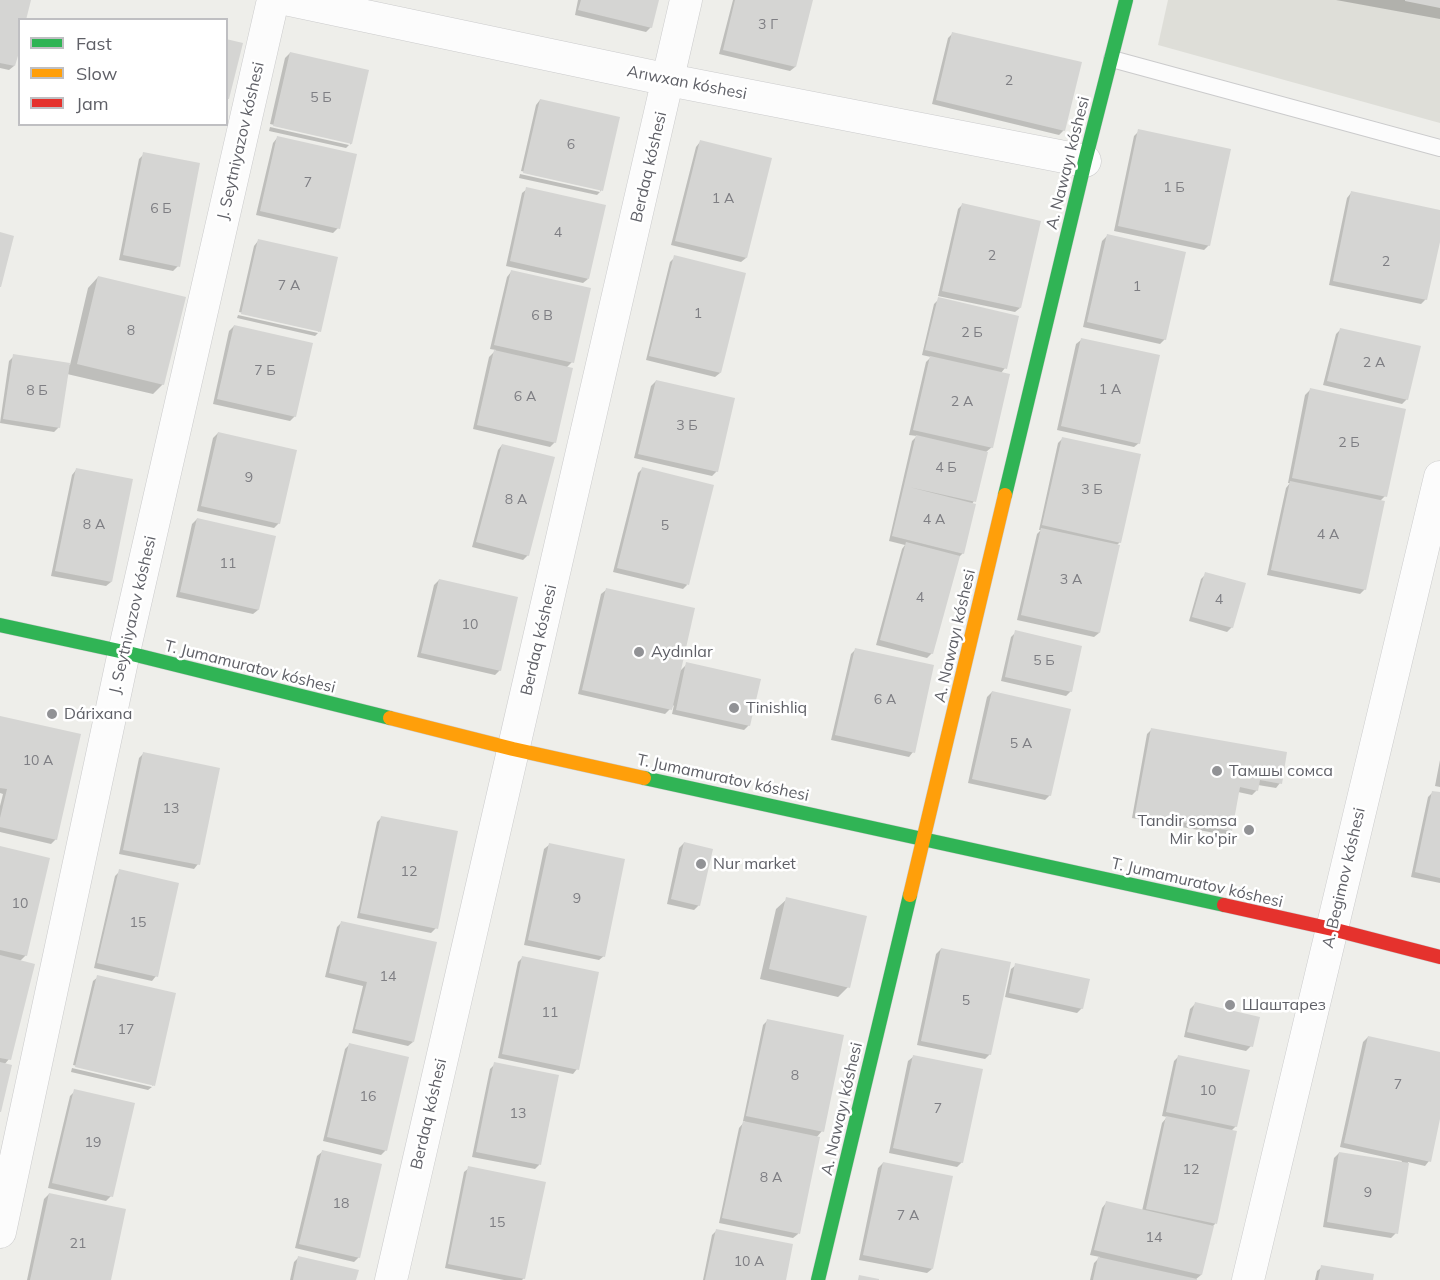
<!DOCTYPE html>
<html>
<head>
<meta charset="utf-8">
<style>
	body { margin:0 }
	#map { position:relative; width:1440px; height:1280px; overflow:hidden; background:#eeeeea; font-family:Mulish,sans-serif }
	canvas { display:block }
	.legend { position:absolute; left:18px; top:18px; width:210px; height:108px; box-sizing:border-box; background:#fff; border:2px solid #bfbfc2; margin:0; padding:8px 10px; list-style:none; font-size:18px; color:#5f6067 }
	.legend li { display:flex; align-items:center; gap:12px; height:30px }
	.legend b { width:30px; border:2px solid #bfbfc2 }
</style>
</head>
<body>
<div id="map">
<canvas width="1440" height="1280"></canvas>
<ul class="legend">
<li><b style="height:8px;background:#30b455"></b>Fast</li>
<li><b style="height:8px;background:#ff9f0a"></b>Slow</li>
<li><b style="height:8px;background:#e5322d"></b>Jam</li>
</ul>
</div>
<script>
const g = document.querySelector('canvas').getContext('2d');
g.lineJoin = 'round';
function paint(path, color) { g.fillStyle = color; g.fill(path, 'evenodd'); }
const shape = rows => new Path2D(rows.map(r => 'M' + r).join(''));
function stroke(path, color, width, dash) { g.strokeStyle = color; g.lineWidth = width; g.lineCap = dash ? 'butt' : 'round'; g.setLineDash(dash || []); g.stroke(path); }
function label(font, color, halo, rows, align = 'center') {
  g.font = font + ' Mulish,sans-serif'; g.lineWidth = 5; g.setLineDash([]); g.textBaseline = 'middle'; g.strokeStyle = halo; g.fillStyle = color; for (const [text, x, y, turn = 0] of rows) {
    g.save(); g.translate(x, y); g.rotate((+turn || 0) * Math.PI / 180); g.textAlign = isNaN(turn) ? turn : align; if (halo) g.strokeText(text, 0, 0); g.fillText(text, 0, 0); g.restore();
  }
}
paint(shape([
	[1168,0,1440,0,1440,123,1158,45]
]), '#deded8');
paint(shape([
	[0,0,30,0,20,20,14,66,9,70,0,68],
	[578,0,657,0,651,27,646,32,575,15],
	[733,0,812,0,795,67,790,71,719,54],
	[1336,0,1440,0,1440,19],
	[953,33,1064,130,1059,135,932,104,948,38],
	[290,53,351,143,350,145,350,142,270,124,285,58],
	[540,100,601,190,600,192,600,189,521,171,536,105],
	[270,127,349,145,346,148,269,131],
	[1139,131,1209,245,1204,250,1114,231,1134,136],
	[277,138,338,228,333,233,256,215,273,143],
	[700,142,746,258,741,262,671,245,696,147],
	[144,154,178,266,173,271,119,260,139,159],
	[520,174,600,192,597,195,519,178],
	[527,189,588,279,583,283,506,266,522,193],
	[1351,193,1440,212,1440,236,1426,299,1421,304,1329,285,1347,198],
	[962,205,1020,308,1015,312,938,296,958,209],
	[1107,236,1165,339,1160,344,1083,327,1102,241],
	[258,241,319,331,318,332,318,330,239,312,254,246],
	[675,257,720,373,715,377,646,360,670,262],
	[511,272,572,362,566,368,555,442,550,447,473,429,489,357,496,350,490,349,507,277],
	[98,277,163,384,153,394,67,374,59,427,54,432,0,423,9,361,14,356,70,365,88,288],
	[939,299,1005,368,1001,373,992,447,986,452,974,501,972,504,963,553,957,559,932,653,927,658,876,645,902,549,905,545,889,541,912,441,917,436,909,435,926,362,931,357,922,355,934,304],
	[238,315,318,333,315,336,237,318],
	[234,326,295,416,290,421,213,404,229,331],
	[1341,329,1407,399,1402,404,1323,385,1336,334],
	[1081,340,1139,443,1134,447,1057,430,1076,344],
	[656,381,717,471,712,476,634,458,651,386],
	[1310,390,1385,496,1380,501,1365,589,1360,594,1267,575,1286,488,1290,483,1288,483,1305,395],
	[218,433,279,523,274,528,197,511,213,438],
	[1062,439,1120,542,1116,546,1099,633,1094,637,1017,620,1037,534,1041,530,1039,530,1058,443],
	[502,445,528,555,523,560,472,547,498,450],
	[642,469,687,585,683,589,613,572,638,473],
	[76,470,111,582,106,586,51,576,72,475],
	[197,519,274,537,258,610,253,614,176,597,192,524],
	[1206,574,1232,627,1227,632,1189,621,1201,579],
	[439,580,500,670,495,675,417,657,434,585],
	[606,590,679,672,687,664,749,725,744,730,672,714,674,705,665,714,578,694,601,594],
	[1016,632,1071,691,1066,696,1001,681,1011,637],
	[856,649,913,752,909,757,831,740,851,654],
	[992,692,1050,795,1045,800,968,783,987,697],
	[0,717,56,839,51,844,0,832,0,806,3,794,0,793],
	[1152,729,1280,783,1276,788,1258,785,1257,790,1252,795,1238,792,1231,830,1226,835,1132,818,1147,734],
	[143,754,198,864,194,869,119,854,139,758],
	[1440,760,1440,787,1435,786],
	[1433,792,1440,794,1440,883,1411,877,1428,797],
	[382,817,436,928,431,933,357,918,377,822],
	[684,843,699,905,694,910,667,904,679,848],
	[549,845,604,956,599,960,524,945,544,849],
	[0,848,26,955,20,961,9,1059,4,1065,0,1109],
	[120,871,156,976,152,981,94,968,115,876],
	[787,899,848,987,838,997,760,979,776,909],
	[342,922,413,1042,408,1046,352,1033,363,986,325,977,337,927],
	[941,949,990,1054,985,1059,917,1045,936,954],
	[522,958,577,1069,573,1074,498,1058,518,962],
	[1016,965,1082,1008,1077,1013,1005,997,1011,969],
	[98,977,153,1085,152,1086,152,1084,73,1065,93,981],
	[1195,1004,1251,1046,1246,1051,1184,1037,1190,1009],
	[767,1021,822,1131,816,1138,818,1138,798,1234,793,1238,719,1223,739,1128,745,1121,743,1121,763,1025],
	[1368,1037,1440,1053,1440,1112,1429,1161,1425,1166,1408,1162,1396,1233,1391,1238,1323,1227,1334,1158,1339,1153,1401,1163,1402,1161,1340,1147,1363,1042],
	[349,1045,386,1150,381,1155,323,1141,345,1049],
	[1179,1056,1236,1126,1231,1131,1215,1224,1212,1227,1201,1275,1195,1280,1090,1280,1094,1263,1100,1257,1090,1255,1102,1208,1106,1203,1142,1211,1162,1123,1167,1117,1162,1116,1174,1061],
	[913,1057,962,1162,957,1167,889,1153,908,1061],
	[495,1064,557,1076,539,1165,535,1169,472,1157,490,1069],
	[72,1068,152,1087,148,1090,71,1072],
	[75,1091,111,1196,106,1201,48,1188,70,1096],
	[322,1152,359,1257,354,1262,295,1248,317,1156],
	[883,1163,932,1269,927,1273,859,1260,878,1168],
	[469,1168,524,1278,522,1280,504,1280,445,1268,464,1172],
	[49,1194,109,1280,27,1280,44,1199],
	[717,1230,784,1280,703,1280,712,1235],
	[299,1257,355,1280,290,1280,294,1262],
	[1322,1267,1371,1280,1315,1280,1317,1271]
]), '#0003');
paint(shape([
	[0,0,31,0,26,20,20,20,20,49,15,66,0,63],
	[581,0,659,0,652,28,578,10],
	[735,0,813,0,796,67,723,50],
	[1405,0,1440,0,1440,8,1405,1],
	[952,32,1082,62,1065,131,936,100],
	[226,39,243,43,229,99,226,99],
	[290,52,369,70,352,144,273,126],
	[540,99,620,117,603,191,523,173],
	[1138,129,1231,149,1210,246,1118,226],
	[277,136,357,154,340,229,260,211],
	[700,140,772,158,747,258,675,241],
	[143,152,200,163,180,267,123,255],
	[526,187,606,205,589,279,510,261],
	[1351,191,1440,210,1440,242,1427,300,1333,281],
	[962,203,1041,221,1021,308,942,291],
	[0,232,14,236,1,287,0,287],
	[1107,234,1186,252,1166,340,1087,322],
	[258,239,338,257,321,332,241,314],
	[674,255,746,273,721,373,649,356],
	[511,270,591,288,574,363,494,345],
	[98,276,186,297,164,385,77,364],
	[938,297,1019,316,1007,369,925,350],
	[234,325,313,343,296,417,217,399],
	[1340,328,1421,346,1408,400,1327,381],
	[1081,338,1160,355,1140,444,1061,426],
	[494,350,573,368,556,443,477,425],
	[13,354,70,363,60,428,3,419],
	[930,356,1010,374,993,448,913,430],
	[656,380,735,398,718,472,638,454],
	[1310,388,1406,409,1387,497,1292,478],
	[218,432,297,450,280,524,201,506],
	[916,435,988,452,976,502,909,487,976,504,964,554,892,536],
	[1062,437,1141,454,1121,543,1042,525],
	[502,444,555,457,529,556,476,542],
	[642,467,714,485,689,585,617,568],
	[76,468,133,479,112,582,55,571],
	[1290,481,1385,501,1366,590,1271,570],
	[197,518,276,536,259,610,180,592],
	[1041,528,1120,545,1100,633,1021,615],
	[906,542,960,556,933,654,880,640],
	[1205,572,1246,583,1233,628,1192,617],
	[439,579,518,597,501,671,421,653],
	[606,588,695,608,672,710,582,690],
	[1015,630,1082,646,1072,692,1005,677],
	[855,648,934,665,915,753,835,735],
	[686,662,761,679,750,726,676,710],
	[992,691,1071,709,1051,796,972,779],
	[0,716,81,734,57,840,0,827,0,818,7,789,0,788],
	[1151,728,1287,752,1282,784,1260,780,1258,791,1240,787,1232,831,1135,814],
	[143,752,220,768,200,865,123,850],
	[1432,791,1440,792,1440,878,1415,872],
	[381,816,458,831,438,929,360,913],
	[684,842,713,849,700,906,671,899],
	[549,843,625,859,605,957,528,940],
	[0,846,50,858,27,956,0,950],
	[119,869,179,883,158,977,97,963],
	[786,897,867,916,850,988,769,969],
	[341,921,437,942,414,1042,355,1029,367,982,329,973],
	[941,948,1011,962,991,1055,921,1041],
	[0,955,35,964,11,1060,0,1058],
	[522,956,599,972,579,1070,502,1054],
	[1015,963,1090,979,1083,1009,1009,993],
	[97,975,176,993,155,1086,75,1067],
	[1195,1002,1260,1017,1253,1047,1187,1032],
	[767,1019,844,1035,824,1132,746,1116],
	[1368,1036,1440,1052,1440,1119,1431,1162,1344,1143],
	[349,1043,409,1057,387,1151,327,1137],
	[913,1055,983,1069,963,1163,893,1148],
	[1178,1055,1250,1070,1237,1127,1166,1112],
	[0,1062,12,1065,1,1112,0,1112],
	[494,1062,559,1075,541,1165,476,1152],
	[74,1089,135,1103,113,1197,52,1183],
	[1166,1116,1237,1131,1217,1224,1146,1209],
	[743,1121,820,1137,800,1234,722,1218],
	[322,1150,382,1164,360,1258,299,1244],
	[1339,1152,1409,1163,1398,1234,1327,1222],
	[883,1162,953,1176,933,1269,863,1255],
	[468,1166,546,1182,525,1279,448,1264],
	[49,1193,126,1209,111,1280,30,1280],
	[1106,1201,1214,1226,1202,1275,1094,1250],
	[716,1229,793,1244,786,1280,705,1280],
	[298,1256,359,1270,356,1280,293,1280],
	[1098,1257,1197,1279,1197,1280,1093,1280],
	[1321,1265,1374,1274,1373,1280,1318,1280],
	[859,1275,879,1279,879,1280,858,1280]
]), '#d5d5d3');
const lane = shape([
	[1112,59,1440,148]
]);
const street = shape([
	[290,0,669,80,1085,161],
	[0,1232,124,652,273,0],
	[391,1280,686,0],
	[1248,1280,1440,477]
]);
const fast = shape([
	[1005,495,1085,161,1126,0],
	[0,625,124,652,390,718],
	[644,778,1224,905],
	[818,1280,910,895]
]);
const slow = shape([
	[390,718,513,749,644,778],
	[910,895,1005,495]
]);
const jam = shape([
	[1224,905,1332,929,1440,957]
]);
stroke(lane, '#cbcbcc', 18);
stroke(street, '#cbcbcc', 33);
stroke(fast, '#cccccd', 15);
stroke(slow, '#cccccd', 15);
stroke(jam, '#cccccd', 15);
stroke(lane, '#fcfcfc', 16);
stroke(street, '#fcfcfc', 32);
stroke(fast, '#30b455', 14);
stroke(slow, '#ff9f0a', 14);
stroke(jam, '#e5322d', 14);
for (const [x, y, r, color] of [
	[639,652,6,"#919295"],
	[734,708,6,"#919295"],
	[52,714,6,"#919295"],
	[1217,771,6,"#919295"],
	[1249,830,6,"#919295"],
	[701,864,6,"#919295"],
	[1230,1005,6,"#919295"]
]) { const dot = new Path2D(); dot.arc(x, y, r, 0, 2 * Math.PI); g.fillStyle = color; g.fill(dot); stroke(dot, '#fff', 2); }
label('14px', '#7e7e83', null, [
	["3 Г",768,25],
	["2",1009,81],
	["5 Б",321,98],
	["6",571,145],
	["7",308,183],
	["1 Б",1174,188],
	["1 А",723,199],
	["6 Б",161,209],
	["4",558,233],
	["2",992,256],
	["2",1386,262],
	["7 А",289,286],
	["1",1137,287],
	["1",698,314],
	["6 В",542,316],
	["8",131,331],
	["2 Б",972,333],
	["2 А",1374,363],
	["7 Б",265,371],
	["1 А",1110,390],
	["8 Б",37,391],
	["6 А",525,397],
	["2 А",962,402],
	["3 Б",687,426],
	["2 Б",1349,443],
	["4 Б",946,468],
	["9",249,478],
	["3 Б",1092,490],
	["8 А",516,500],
	["4 А",934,520],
	["8 А",94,525],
	["5",665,526],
	["4 А",1328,535],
	["11",228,564],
	["3 А",1071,580],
	["4",920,598],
	["4",1219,600],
	["10",470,625],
	["5 Б",1044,661],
	["6 А",885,700],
	["5 А",1021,744],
	["10 А",38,761],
	["13",171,809],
	["12",409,872],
	["9",577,899],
	["10",20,904],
	["15",138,923],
	["14",388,977],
	["5",966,1001],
	["11",550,1013],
	["17",126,1030],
	["8",795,1076],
	["7",1398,1085],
	["10",1208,1091],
	["16",368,1097],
	["7",938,1109],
	["13",518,1114],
	["19",93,1143],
	["12",1191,1170],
	["8 А",771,1178],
	["9",1368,1193],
	["18",341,1204],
	["7 А",908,1216],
	["15",497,1223],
	["14",1154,1238],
	["21",78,1244],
	["10 А",749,1262]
]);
label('16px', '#5f6067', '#fff', [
	["Arıwxan kóshesi",687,83,11],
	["J. Seytniyazov kóshesi",241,141,-77],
	["A. Nawayı kóshesi",1068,163,-76],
	["Berdaq kóshesi",649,167,-77],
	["J. Seytniyazov kóshesi",133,615,-77],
	["A. Nawayı kóshesi",955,636,-77],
	["Berdaq kóshesi",539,640,-77],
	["T. Jumamuratov kóshesi",250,667,14],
	["T. Jumamuratov kóshesi",723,778,12],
	["A. Begimov kóshesi",1344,878,-77],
	["T. Jumamuratov kóshesi",1197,883,13],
	["A. Nawayı kóshesi",842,1109,-77],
	["Berdaq kóshesi",429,1114,-77]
]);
label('16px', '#5f6067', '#fff', [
	["Aydınlar",651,652],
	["Tinishliq",746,708],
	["Dárixana",64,714],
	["Тамшы сомса",1229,771],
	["Tandir somsa",1237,821,"right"],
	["Mir ko'pir",1237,839,"right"],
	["Nur market",713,864],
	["Шаштарез",1242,1005]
], 'left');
</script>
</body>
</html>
